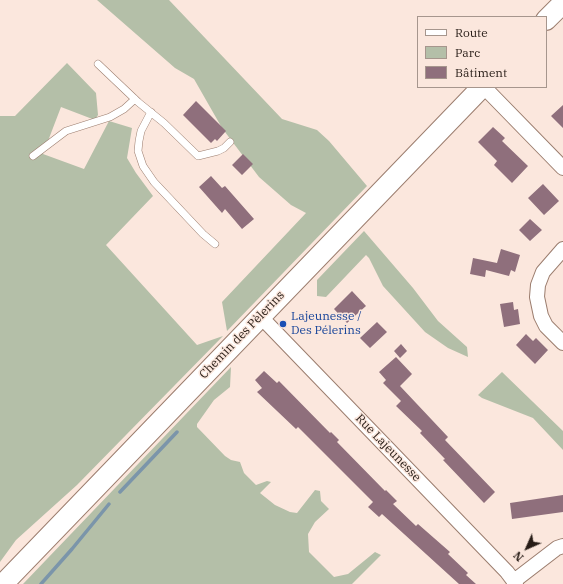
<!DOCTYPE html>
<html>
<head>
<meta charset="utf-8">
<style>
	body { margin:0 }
	#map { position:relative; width:563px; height:584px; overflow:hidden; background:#fbe7dd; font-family:"IBM Plex Serif",serif }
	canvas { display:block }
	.legend { position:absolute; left:417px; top:16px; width:130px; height:72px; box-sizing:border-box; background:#fbe7dd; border:1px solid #a6968d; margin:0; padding:5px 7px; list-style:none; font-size:12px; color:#271c16 }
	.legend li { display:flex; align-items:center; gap:8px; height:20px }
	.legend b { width:20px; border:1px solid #a6968d }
	.north { position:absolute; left:507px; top:528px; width:40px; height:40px; -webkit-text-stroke:3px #fbe7dd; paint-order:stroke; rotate:225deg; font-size:11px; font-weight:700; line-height:16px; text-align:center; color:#271c16 }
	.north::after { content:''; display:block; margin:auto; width:14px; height:18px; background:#271c16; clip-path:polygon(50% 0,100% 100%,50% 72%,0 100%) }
</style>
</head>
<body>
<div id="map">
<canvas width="563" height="584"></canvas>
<ul class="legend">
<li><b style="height:5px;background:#fff"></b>Route</li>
<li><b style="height:11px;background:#b4bfa8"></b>Parc</li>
<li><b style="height:11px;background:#8f6f7c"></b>Bâtiment</li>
</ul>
<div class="north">N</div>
</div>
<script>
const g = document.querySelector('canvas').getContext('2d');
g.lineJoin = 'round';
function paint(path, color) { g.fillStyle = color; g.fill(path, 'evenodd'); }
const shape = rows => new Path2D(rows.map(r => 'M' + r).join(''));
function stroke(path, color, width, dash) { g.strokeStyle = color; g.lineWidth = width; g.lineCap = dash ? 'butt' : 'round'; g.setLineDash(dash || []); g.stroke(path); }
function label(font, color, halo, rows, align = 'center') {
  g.font = font + ' "IBM Plex Serif",serif'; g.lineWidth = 3; g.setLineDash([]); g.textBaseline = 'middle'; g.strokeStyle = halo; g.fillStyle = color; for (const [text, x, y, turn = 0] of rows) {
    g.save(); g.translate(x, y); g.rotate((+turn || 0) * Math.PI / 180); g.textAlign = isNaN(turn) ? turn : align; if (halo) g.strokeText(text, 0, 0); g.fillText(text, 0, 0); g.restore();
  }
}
paint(shape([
	[97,0,169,0,282,119,317,130,329,141,367,186,227,331,222,302,306,213,291,205,259,177,222,128,194,79,175,68],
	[67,63,96,93,98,115,95,120,61,107,43,154,84,169,109,121,132,128,127,158,136,173,153,196,106,245,197,345,223,336,77,485,16,540,0,562,0,116,15,116],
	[364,231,413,288,438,321,467,347,468,357,448,348,425,332,383,286,369,258,366,255,326,297,317,296,317,280],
	[231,367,230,387,214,400,197,424,197,427,225,456,231,460,240,462,244,473,256,485,267,481,271,482,260,493,275,505,290,512,297,513,315,490,320,491,321,501,329,509,315,522,308,534,309,552,334,577,348,574,375,552,381,555,352,584,23,584],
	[502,372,563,431,563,450,533,418,482,398,478,395]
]), '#b4bfa8');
stroke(shape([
	[120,492,177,432],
	[41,584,72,549,109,504]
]), '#7b95aa', 3.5);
paint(shape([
	[196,101,226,131,217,141,215,139,211,143,183,115],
	[563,105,563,128,551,116],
	[493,127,505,138,502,141,528,166,512,183,494,165,497,161,478,142],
	[243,154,253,164,242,175,232,165],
	[211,176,222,188,225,186,254,219,242,229,225,209,222,213,199,187],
	[543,184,559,201,544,215,528,198],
	[530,219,542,230,530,241,519,230],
	[501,249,520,255,515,272,511,270,509,276,486,270,485,277,470,274,473,258,497,263],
	[352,291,366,306,347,323,334,309],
	[513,302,514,310,518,309,520,324,504,327,500,304],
	[377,322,387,332,370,348,360,338],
	[526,334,533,341,536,338,548,350,535,364,516,345],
	[401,344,407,351,400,358,394,351],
	[396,357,412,374,400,386,448,437,445,440,495,492,484,503,443,460,445,459,420,433,422,431,396,406,401,401,383,383,386,380,379,372],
	[264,371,277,383,279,381,330,433,331,432,339,440,337,442,385,491,386,490,397,501,393,504,416,526,418,524,450,552,448,554,468,573,466,575,476,584,459,584,382,514,379,517,368,507,373,502,298,427,296,429,257,392,262,388,255,380],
	[563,495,563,512,512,519,510,503]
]), '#8f6f7c');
const lane = shape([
	[98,64,138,102,164,123,198,156,218,151,224,148,230,142],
	[151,112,141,131,139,141,138,151,143,166,154,182,187,217,203,234,215,244],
	[33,156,66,131,110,117,124,109,135,99]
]);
const street = shape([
	[484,87,563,168],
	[563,249,543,272,538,285,537,297,541,316,546,326,563,343],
	[261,317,507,572,516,584],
	[514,581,557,548,563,546]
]);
const secondary = shape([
	[546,20,563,3],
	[3,584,482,87]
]);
stroke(lane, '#9b7d6e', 8);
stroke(street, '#9b7d6e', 16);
stroke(secondary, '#9b7d6e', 22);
stroke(lane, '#fff', 7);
stroke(street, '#fff', 14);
stroke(secondary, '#fff', 20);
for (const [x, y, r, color] of [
	[283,324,4,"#1a4fb4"]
]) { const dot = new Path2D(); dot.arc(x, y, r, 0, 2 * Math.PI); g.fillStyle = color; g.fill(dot); stroke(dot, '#fbe7dd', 1.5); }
label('12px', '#164399', '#fbe7dd', [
	["Lajeunesse /",291,317],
	["Des Pélerins",291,331]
], 'left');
label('12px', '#271c16', '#fbe7dd', [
	["Chemin des Pèlerins",242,335,-46],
	["Rue Lajeunesse",388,448,46]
]);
</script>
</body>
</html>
